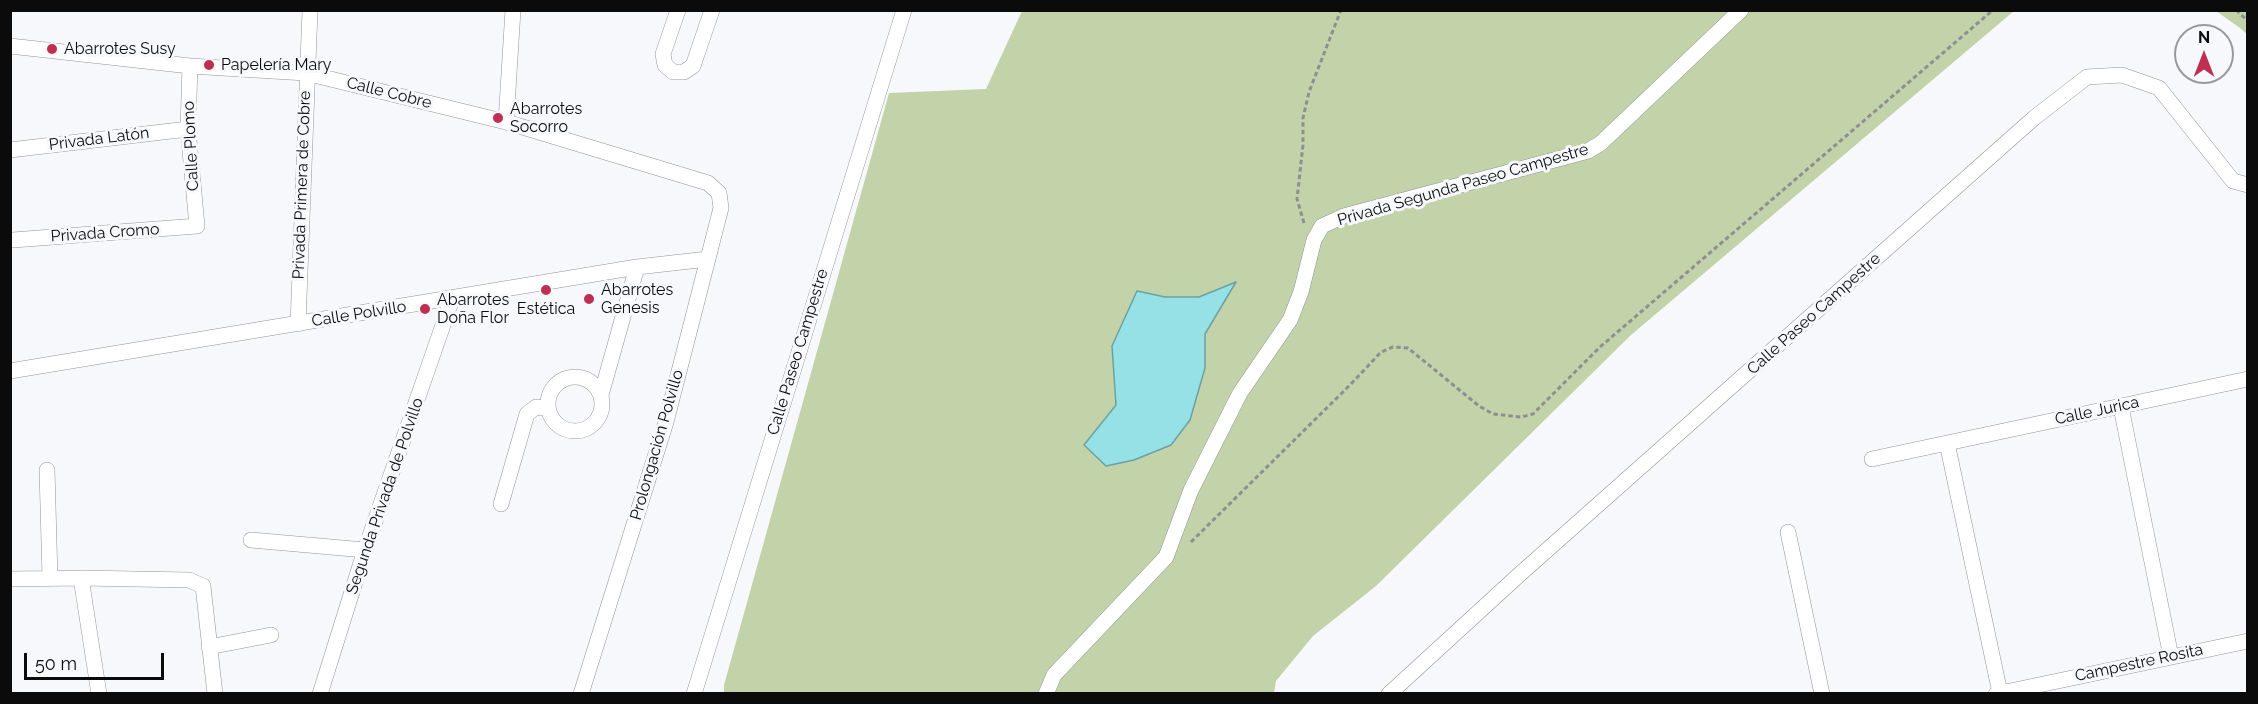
<!DOCTYPE html>
<html>
<head>
<meta charset="utf-8">
<style>
	body { margin:0 }
	#map { position:relative; width:2258px; height:704px; overflow:hidden; background:#f7f8fb; font-family:Raleway,sans-serif }
	canvas { display:block }
	.frame { position:absolute; inset:0; border:12px solid #0b0b0c; pointer-events:none }
	.north { position:absolute; left:2174px; top:24px; width:60px; height:60px; box-sizing:border-box; background:#f7f8fb; border:2px solid #99999b; border-radius:50%; rotate:0deg; font-size:16px; font-weight:700; line-height:24px; text-align:center; color:#0b0b0c }
	.north::after { content:''; display:block; margin:auto; width:21px; height:27px; background:#bf2f52; clip-path:polygon(50% 0,100% 100%,50% 72%,0 100%) }
	.scale { position:absolute; left:24px; top:653px; width:140px; height:27px; box-sizing:border-box; border:3px solid #0b0b0c; border-top:0; padding-left:8px; font-size:18px; line-height:21px; white-space:nowrap; color:#0b0b0c; -webkit-text-stroke:4px #f7f8fb; paint-order:stroke }
</style>
</head>
<body>
<div id="map">
<canvas width="2258" height="704"></canvas>
<div class="frame"></div>
<div class="north">N</div>
<div class="scale">50 m</div>
</div>
<script>
const g = document.querySelector('canvas').getContext('2d');
g.lineJoin = 'round';
function paint(path, color) { g.fillStyle = color; g.fill(path, 'evenodd'); }
const shape = rows => new Path2D(rows.map(r => 'M' + r).join(''));
function stroke(path, color, width, dash) { g.strokeStyle = color; g.lineWidth = width; g.lineCap = dash ? 'butt' : 'round'; g.setLineDash(dash || []); g.stroke(path); }
function label(font, color, halo, rows, align = 'center') {
  g.font = font + ' Raleway,sans-serif'; g.lineWidth = 6; g.setLineDash([]); g.textBaseline = 'middle'; g.strokeStyle = halo; g.fillStyle = color; for (const [text, x, y, turn = 0] of rows) {
    g.save(); g.translate(x, y); g.rotate((+turn || 0) * Math.PI / 180); g.textAlign = isNaN(turn) ? turn : align; if (halo) g.strokeText(text, 0, 0); g.fillText(text, 0, 0); g.restore();
  }
}
paint(shape([
	[1022,11,2014,11,1631,335,1376,586,1313,636,1276,681,1274,693,724,694,724,685,889,93,986,89],
	[2216,11,2247,11,2247,34,2240,28]
]), '#c2d2a9');
const water = shape([
	[1236,282,1205,334,1205,368,1190,420,1171,445,1134,460,1106,466,1084,445,1116,405,1112,346,1137,291,1165,297,1199,297,1236,282]
]);
paint(water, '#95e1e5');
stroke(water, '#6ca1a4', 1.5);
const minor = shape([
	[678,10,663,54,665,65,673,72,684,72,693,66,712,10],
	[10,46,190,66,306,73,506,122,708,183,719,193,721,208,666,422,581,694],
	[506,122,513,10],
	[10,150,188,129],
	[13,240,197,226,188,129,190,66],
	[298,324,310,10],
	[10,371,637,267,708,259],
	'548 404a27 27 0 1 1 54 0a27 27 0 1 1-54 0Z',
	[601,395,637,267],
	[2121,407,2171,657],
	[1947,443,2000,693],
	[1872,459,2248,379],
	[47,470,50,578],
	[501,504,527,414,536,407,548,408],
	[1788,532,1822,694],
	[251,540,365,550],
	[81,578,99,694],
	[10,579,81,578,189,580,203,586,215,694],
	[209,647,271,635],
	[320,694,365,550,452,299],
	[694,694,904,10],
	[1046,694,1054,675,1166,557,1191,490,1240,393,1290,320,1301,292,1314,240,1322,226,1344,216,1588,151,1601,143,1741,10],
	[1389,694,1520,574,2034,118,2087,77,2122,75,2159,88,2233,181,2248,185],
	[1996,694,2248,641]
]);
stroke(minor, '#939496', 16);
stroke(shape([
	[2236,10,2248,21],
	[1304,223,1297,199,1303,145,1303,118,1309,92,1341,10],
	[1191,542,1350,385,1381,352,1393,347,1408,348,1479,406,1493,414,1521,417,1533,414,1600,347,1993,10]
]), '#8e8f91', 3, [4.5, 3]);
stroke(minor, '#fff', 15);
for (const [x, y, r, color] of [
	[52,49,6,"#bf2f52"],
	[209,65,6,"#bf2f52"],
	[498,118,6,"#bf2f52"],
	[546,290,6,"#bf2f52"],
	[589,299,6,"#bf2f52"],
	[425,309,6,"#bf2f52"]
]) { const dot = new Path2D(); dot.arc(x, y, r, 0, 2 * Math.PI); g.fillStyle = color; g.fill(dot); stroke(dot, '#f7f8fb', 2); }
label('16px', '#0b0b0c', '#f7f8fb', [
	["Abarrotes Susy",64,49],
	["Papelería Mary",221,65],
	["Abarrotes",510,109],
	["Socorro",510,127],
	["Abarrotes",601,290],
	["Genesis",601,308],
	["Abarrotes",437,300],
	["Doña Flor",437,318],
	["Estética",546,309,"center"]
], 'left');
label('16px', '#0b0b0c', '#f7f8fb', [
	["Calle Cobre",389,93,14],
	["Privada Latón",99,139,-7],
	["Calle Plomo",191,146,-93],
	["Privada Primera de Cobre",302,185,-88],
	["Privada Segunda Paseo Campestre",1463,185,-16],
	["Privada Cromo",105,233,-4],
	["Calle Polvillo",359,314,-9],
	["Calle Paseo Campestre",1814,314,-42],
	["Calle Paseo Campestre",798,352,-73],
	["Calle Jurica",2097,411,-12],
	["Prolongación Polvillo",657,445,-74],
	["Segunda Privada de Polvillo",385,496,-71],
	["Campestre Rosita",2139,663,-12]
]);
</script>
</body>
</html>
